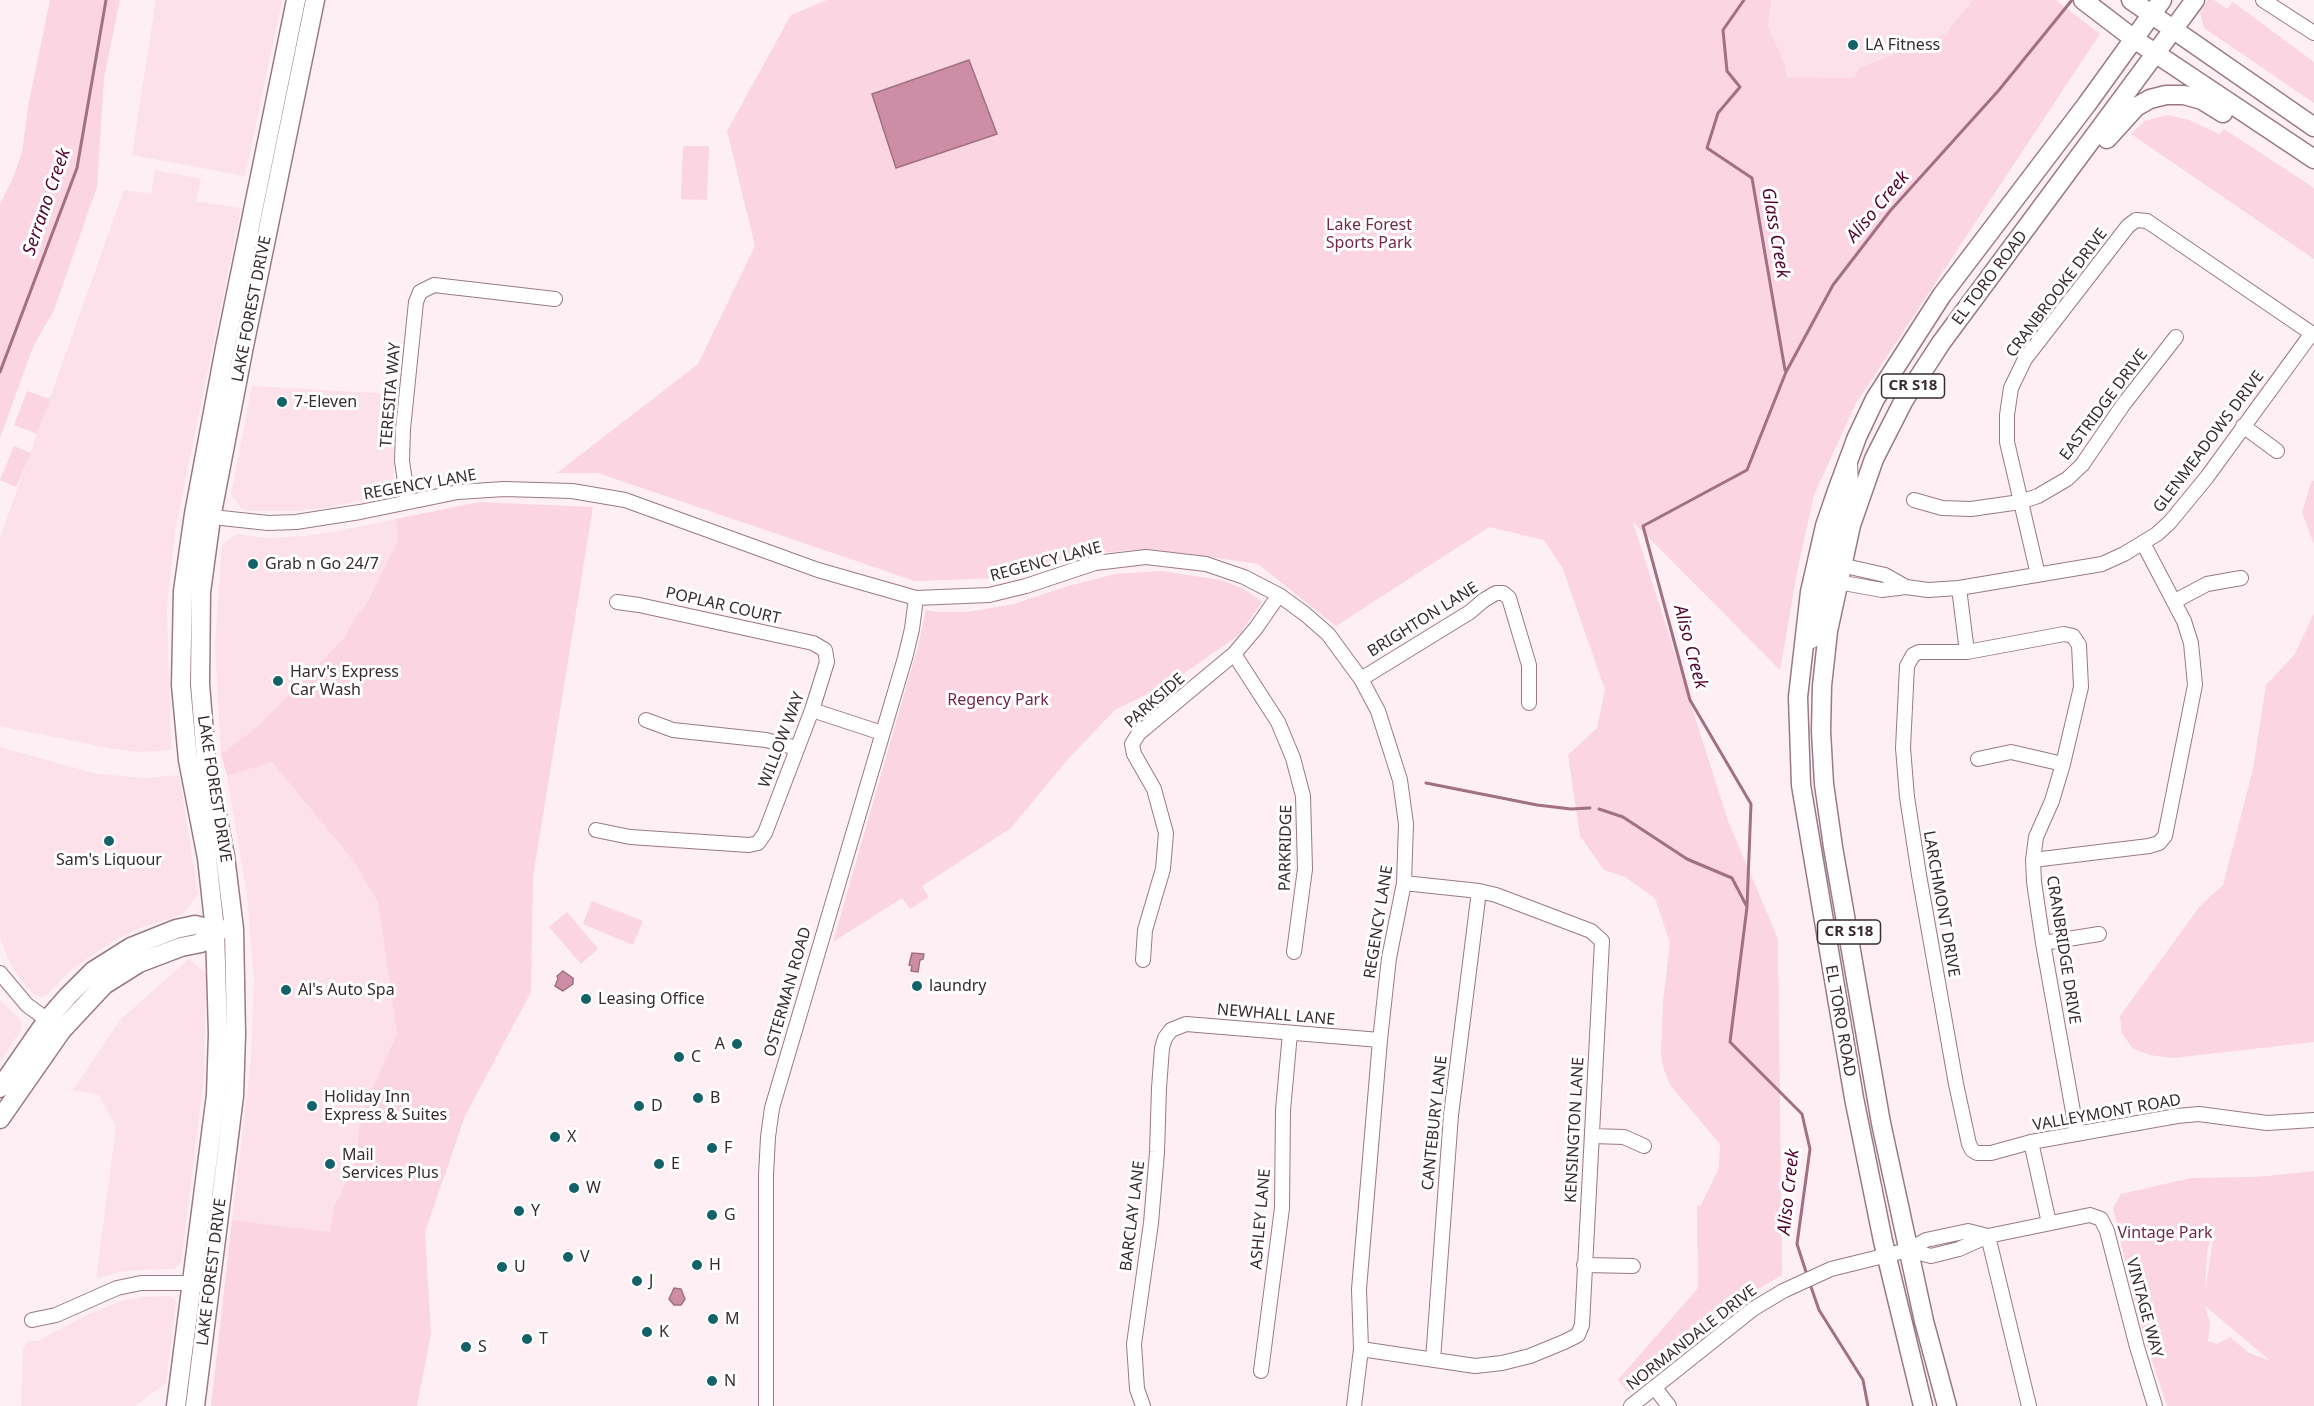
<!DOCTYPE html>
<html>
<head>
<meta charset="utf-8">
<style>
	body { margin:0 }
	canvas { display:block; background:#feeff4 }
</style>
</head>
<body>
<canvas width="2314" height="1406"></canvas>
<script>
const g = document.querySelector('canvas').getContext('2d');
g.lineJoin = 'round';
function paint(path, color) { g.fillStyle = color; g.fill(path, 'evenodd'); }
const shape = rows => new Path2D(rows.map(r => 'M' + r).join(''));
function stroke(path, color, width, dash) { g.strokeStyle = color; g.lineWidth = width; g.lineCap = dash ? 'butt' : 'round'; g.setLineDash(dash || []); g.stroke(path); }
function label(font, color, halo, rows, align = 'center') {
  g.font = font + ' "Noto Sans",sans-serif'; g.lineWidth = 6; g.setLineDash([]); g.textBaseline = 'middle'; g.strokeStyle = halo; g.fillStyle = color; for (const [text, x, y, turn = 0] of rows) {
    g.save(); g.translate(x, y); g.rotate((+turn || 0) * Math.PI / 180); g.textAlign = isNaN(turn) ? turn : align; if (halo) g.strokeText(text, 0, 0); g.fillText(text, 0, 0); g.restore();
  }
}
paint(shape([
	[156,0,282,0,245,176,132,155],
	[1773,0,1973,0,1945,34,1859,68,1854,78,1787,77,1785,65,1768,26],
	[155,170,201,179,196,201,241,208,175,531,167,610,171,750,140,752,109,748,0,726,0,538,124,190,151,194],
	[252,386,395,394,393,485,390,492,386,495,330,507,299,511,248,511,241,508,231,494],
	[396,519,398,540,368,601,352,622,345,637,256,728,221,754,215,644,222,545,237,534,267,538,304,536,333,532],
	[0,747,97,774,145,778,179,775,198,894,183,914,137,929,113,941,71,970,46,995,42,997,35,995,26,987,9,961,0,937],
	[272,762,352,859,378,902,397,1033,360,1117,356,1162,333,1209,330,1232,232,1220,251,1061,254,982,247,896,227,776],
	[189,959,206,974,204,1076,181,1263,174,1269,134,1270,119,1272,96,1279,116,1127,99,1095,73,1090,120,1020],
	[0,1000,20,1019,22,1028,0,1062],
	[170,1296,176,1301,166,1383,135,1406,21,1406,23,1349,28,1341,38,1341,86,1315,121,1301,143,1297]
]), '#fce0ea');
paint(shape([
	[50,0,120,0,104,78,97,187,54,310,33,347,0,438,0,204,13,178,22,152,29,101],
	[827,0,1772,0,1768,26,1785,65,1787,77,1854,78,1859,68,1945,34,1973,0,2056,0,2100,34,1856,403,1814,495,1798,567,1780,670,1633,522,1728,821,1778,939,1782,1275,1741,1299,1629,1393,1618,1380,1698,1288,1697,1206,1701,1205,1719,1168,1720,1144,1670,1085,1664,1070,1661,1055,1663,1001,1670,943,1655,898,1625,877,1604,870,1580,836,1568,755,1597,728,1605,690,1563,569,1544,540,1489,527,1336,626,1258,564,1182,553,1132,550,1072,556,1004,578,915,581,598,473,557,473,698,364,755,246,727,131,791,15],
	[2208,0,2214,0,2227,9,2233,2,2314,62,2314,103,2204,28,2200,12],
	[2167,115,2189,120,2219,134,2224,129,2314,188,2314,259,2131,134,2145,121],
	[683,146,709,146,707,200,681,199],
	[27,391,50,399,37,434,14,425],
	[14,446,31,453,16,487,0,480],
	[2312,480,2314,481,2314,545,2302,512],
	[479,502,593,507,533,877,531,992,465,1116,425,1232,431,1334,417,1406,211,1406,232,1220,330,1232,333,1209,356,1162,360,1117,397,1033,378,902,352,859,272,762,227,776,221,754,256,728,345,637,352,622,368,601,398,540,396,519],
	[1161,571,1221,580,1244,589,1262,602,1239,635,1170,683,1115,710,1068,759,1011,828,922,886,929,897,910,909,902,898,833,942,918,646,926,610,938,612,967,612,1014,604,1068,586,1115,574],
	[2314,613,2314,1042,2173,1058,2149,1055,2132,1048,2122,1033,2120,1016,2200,906,2223,885,2253,769,2266,685,2295,654],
	[592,901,643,921,633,945,583,924],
	[567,912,598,949,581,964,549,927],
	[2314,1171,2314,1406,2167,1406,2140,1324,2113,1208,2121,1194,2191,1178,2258,1177],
	[2213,1231,2214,1231,2205,1293,2207,1252],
	[2205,1306,2268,1359,2268,1360,2249,1353,2230,1337,2217,1344,2208,1341,2210,1323]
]), '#fbd5e2');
const water = shape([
	[969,60,997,134,896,168,872,94,969,60],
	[912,953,924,954,923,959,920,960,918,972,911,971,912,966,909,965,912,953],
	[563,971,573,978,573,984,563,991,555,986,558,979,557,976,563,971],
	[674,1288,681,1289,685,1299,681,1305,674,1305,669,1299,674,1288]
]);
paint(water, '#cd8da5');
stroke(water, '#a17082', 1.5);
stroke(shape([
	[1744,0,1723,30,1727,71,1740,87,1718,113,1707,148,1752,178,1785,370],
	[0,372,77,168,106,0],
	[1426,783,1537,805,1571,809,1590,808],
	[1599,809,1623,817,1687,859,1732,878,1746,905],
	[1807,1275,1797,1244,1810,1149,1802,1114,1730,1042,1747,907,1751,804,1690,700,1643,526,1747,470,1786,372,1833,285,1890,211,1999,90,2072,0],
	[1810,1284,1819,1310,1863,1380,1868,1406]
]), '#a17082', 3);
const minor = shape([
	[2263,0,2314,33],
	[2243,426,2277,451],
	[1850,463,1851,483,1832,542,1829,564,1838,582,1882,590,1906,587,1928,590,1959,588,2102,564,2124,554,2157,534,2170,522,2207,477,2312,333],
	[1914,500,1942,508,1971,509,2020,502,2038,496,2067,479,2082,465,2123,405,2176,337],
	[408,502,402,461,403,429,416,302,420,292,434,285,555,299],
	[203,516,268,523,296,522,360,512,458,492,504,489,572,491,625,500,818,570,916,598,989,595,1026,586,1095,563,1146,557,1206,564,1244,577,1279,595,1305,614,1328,634,1361,679,1378,711,1400,780,1406,824,1404,883,1389,958,1380,1040,1359,1289,1361,1349,1354,1406],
	[2038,575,2007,442,2007,415,2011,388,2025,359,2128,226,2136,220,2147,221,2314,335],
	[1959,588,1967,652],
	[2175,601,2207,584,2241,578],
	[1812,641,1822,587,1829,573,1845,566,1885,575,1906,587],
	[1234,654,1278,722,1293,758,1303,796,1305,869,1294,952],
	[1361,679,1470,612,1484,600,1496,593,1503,593,1509,598,1529,665,1529,703],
	[812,710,882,733],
	[646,720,673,730,766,740,797,748],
	[1978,759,2011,752,2063,764],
	[596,830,630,837,749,845,758,843,765,833,812,710,827,662,825,650,813,643,639,605,617,602],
	[2033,860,2149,846,2159,843,2165,836,2195,685,2191,643,2184,621,2143,543],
	[2043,943,2099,934],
	[1143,960,1145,930,1163,869,1166,833,1154,789,1134,754,1132,744,1139,733,1234,654,1256,628,1279,595],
	[0,973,27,1005,53,1024],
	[2077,1134,2043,943,2034,882,2033,860,2036,837,2052,801,2063,764,2081,687,2079,645,2073,636,2064,634,1967,652,1919,652,1913,655,1907,666,1903,748,1907,797,1919,875,1956,1084,1969,1144,1972,1150,1977,1153,1991,1153,2031,1142,2177,1116,2199,1114,2267,1123,2314,1120],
	[1592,1136,1624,1137,1644,1146],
	[2031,1142,2049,1223],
	[1988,1236,2029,1406],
	[1908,1250,1931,1256,1959,1249,1988,1236,2090,1215,2101,1219,2107,1231,2137,1347,2155,1406],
	[1584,1265,1633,1266],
	[32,1320,56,1315,117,1288,141,1283,200,1283],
	[1361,1349,1475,1366,1502,1363,1530,1356,1564,1342,1578,1335,1582,1325,1602,941,1591,931,1496,895,1479,891,1404,883],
	[1433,1360,1451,1115,1479,891],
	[1261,1371,1282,1208,1283,1110,1290,1033],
	[1655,1388,1669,1406],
	[766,1406,766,1175,768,1137,772,1108,905,658,912,629,916,598],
	[1143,1406,1137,1389,1134,1344,1151,1223,1157,1152,1159,1088,1162,1048,1165,1038,1171,1030,1186,1024,1380,1040],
	[1631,1406,1753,1309,1783,1291,1831,1269,1908,1250,1926,1240,1968,1231,1988,1236]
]);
const major = shape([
	[2083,0,2134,39,2314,159],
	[2131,0,2314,127],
	[2107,139,2136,107,2150,99,2166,95,2184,95,2202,100,2223,113],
	[0,1088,47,1020,68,996,93,971,131,947,176,929,195,925,215,930,226,929],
	[0,1119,62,1030,104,985,139,963,181,947,201,943,215,930],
	[176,1406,216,1095,218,1034,215,930,207,858,188,760,181,685,183,591,194,514,225,348,296,0],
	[195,1406,234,1096,236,1034,234,929,225,856,206,759,200,684,201,592,211,518,243,351,315,0],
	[1923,1406,1883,1241,1854,1098,1801,785,1798,697,1810,592,1825,526,1837,491,1857,437,1875,399,1942,295,2087,104,2162,0],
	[1947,1406,1924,1321,1881,1123,1833,847,1824,784,1821,731,1822,686,1828,631,1851,525,1874,459,1904,400,1941,343,2195,0]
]);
stroke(minor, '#9a7985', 16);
stroke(major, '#9a7985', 21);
stroke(minor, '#fff', 14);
stroke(major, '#fff', 18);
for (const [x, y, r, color] of [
	[1853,45,6,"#13626a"],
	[282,402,6,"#13626a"],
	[253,564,6,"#13626a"],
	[278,681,6,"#13626a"],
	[109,841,6,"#13626a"],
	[917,986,6,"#13626a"],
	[286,990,6,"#13626a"],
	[586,999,6,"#13626a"],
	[737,1044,6,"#13626a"],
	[679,1057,6,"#13626a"],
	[698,1098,6,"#13626a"],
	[312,1106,6,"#13626a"],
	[639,1106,6,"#13626a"],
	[555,1137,6,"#13626a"],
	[712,1148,6,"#13626a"],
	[330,1164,6,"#13626a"],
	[659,1164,6,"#13626a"],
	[574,1188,6,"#13626a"],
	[519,1211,6,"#13626a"],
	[712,1215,6,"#13626a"],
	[568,1257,6,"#13626a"],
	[697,1265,6,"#13626a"],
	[502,1267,6,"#13626a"],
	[637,1281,6,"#13626a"],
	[713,1319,6,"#13626a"],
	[647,1332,6,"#13626a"],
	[527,1339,6,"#13626a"],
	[466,1347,6,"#13626a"],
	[712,1381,6,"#13626a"]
]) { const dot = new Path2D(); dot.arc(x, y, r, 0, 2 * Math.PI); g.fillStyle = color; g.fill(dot); stroke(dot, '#fff', 2); }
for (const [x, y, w] of [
	[1913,386,63],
	[1849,932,63]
]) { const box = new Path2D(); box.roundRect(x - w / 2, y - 12, w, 24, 4.5); g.fillStyle = '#fff'; g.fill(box); stroke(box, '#392b30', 1.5); }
label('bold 15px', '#392b30', null, [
	["CR S18",1913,386],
	["CR S18",1849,932]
]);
label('16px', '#392b30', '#fff', [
	["LA Fitness",1865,45],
	["7-Eleven",294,402],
	["Grab n Go 24/7",265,564],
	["Harv's Express",290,672],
	["Car Wash",290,690],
	["Sam's Liquour",109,860,"center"],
	["laundry",929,986],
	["Al's Auto Spa",298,990],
	["Leasing Office",598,999],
	["A",725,1044,"right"],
	["C",691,1057],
	["Holiday Inn",324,1097],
	["Express & Suites",324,1115],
	["B",710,1098],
	["D",651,1106],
	["X",567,1137],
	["F",724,1148],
	["Mail",342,1155],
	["Services Plus",342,1173],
	["E",671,1164],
	["W",586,1188],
	["Y",531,1211],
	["G",724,1215],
	["V",580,1257],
	["H",709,1265],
	["U",514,1267],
	["J",649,1281],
	["M",725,1319],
	["K",659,1332],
	["T",539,1339],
	["S",478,1347],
	["N",724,1381]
], 'left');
label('16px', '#74274a', '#fff', [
	["Lake Forest",1369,225],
	["Sports Park",1369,243],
	["Regency Park",998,700],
	["Vintage Park",2165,1233]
]);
label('16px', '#392b30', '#fff', [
	["EL TORO ROAD",1990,278,-53],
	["CRANBROOKE DRIVE",2057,293,-53],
	["LAKE FOREST DRIVE",252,309,-79],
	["TERESITA WAY",391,395,-85],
	["EASTRIDGE DRIVE",2104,405,-53],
	["GLENMEADOWS DRIVE",2209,442,-53],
	["REGENCY LANE",420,485,-10],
	["REGENCY LANE",1046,562,-15],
	["POPLAR COURT",723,606,13],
	["BRIGHTON LANE",1423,620,-32],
	["PARKSIDE",1155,701,-41],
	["WILLOW WAY",782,740,-69],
	["LAKE FOREST DRIVE",214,789,81],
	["PARKRIDGE",1286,848,-89],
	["LARCHMONT DRIVE",1941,904,80],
	["REGENCY LANE",1379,922,-81],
	["CRANBRIDGE DRIVE",2063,950,81],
	["OSTERMAN ROAD",788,992,-74],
	["NEWHALL LANE",1276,1015,5],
	["EL TORO ROAD",1840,1021,80],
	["VALLEYMONT ROAD",2107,1113,-10],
	["CANTEBURY LANE",1435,1123,-84],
	["KENSINGTON LANE",1575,1130,-87],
	["BARCLAY LANE",1133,1216,-83],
	["ASHLEY LANE",1261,1219,-85],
	["LAKE FOREST DRIVE",212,1272,-83],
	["VINTAGE WAY",2144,1308,75],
	["NORMANDALE DRIVE",1692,1338,-38]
]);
label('italic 18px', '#54052f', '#fff', [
	["Serrano Creek",47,202,-71],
	["Aliso Creek",1878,207,-50],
	["Glass Creek",1775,233,80],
	["Aliso Creek",1690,647,75],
	["Aliso Creek",1789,1192,-84]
]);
</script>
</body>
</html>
